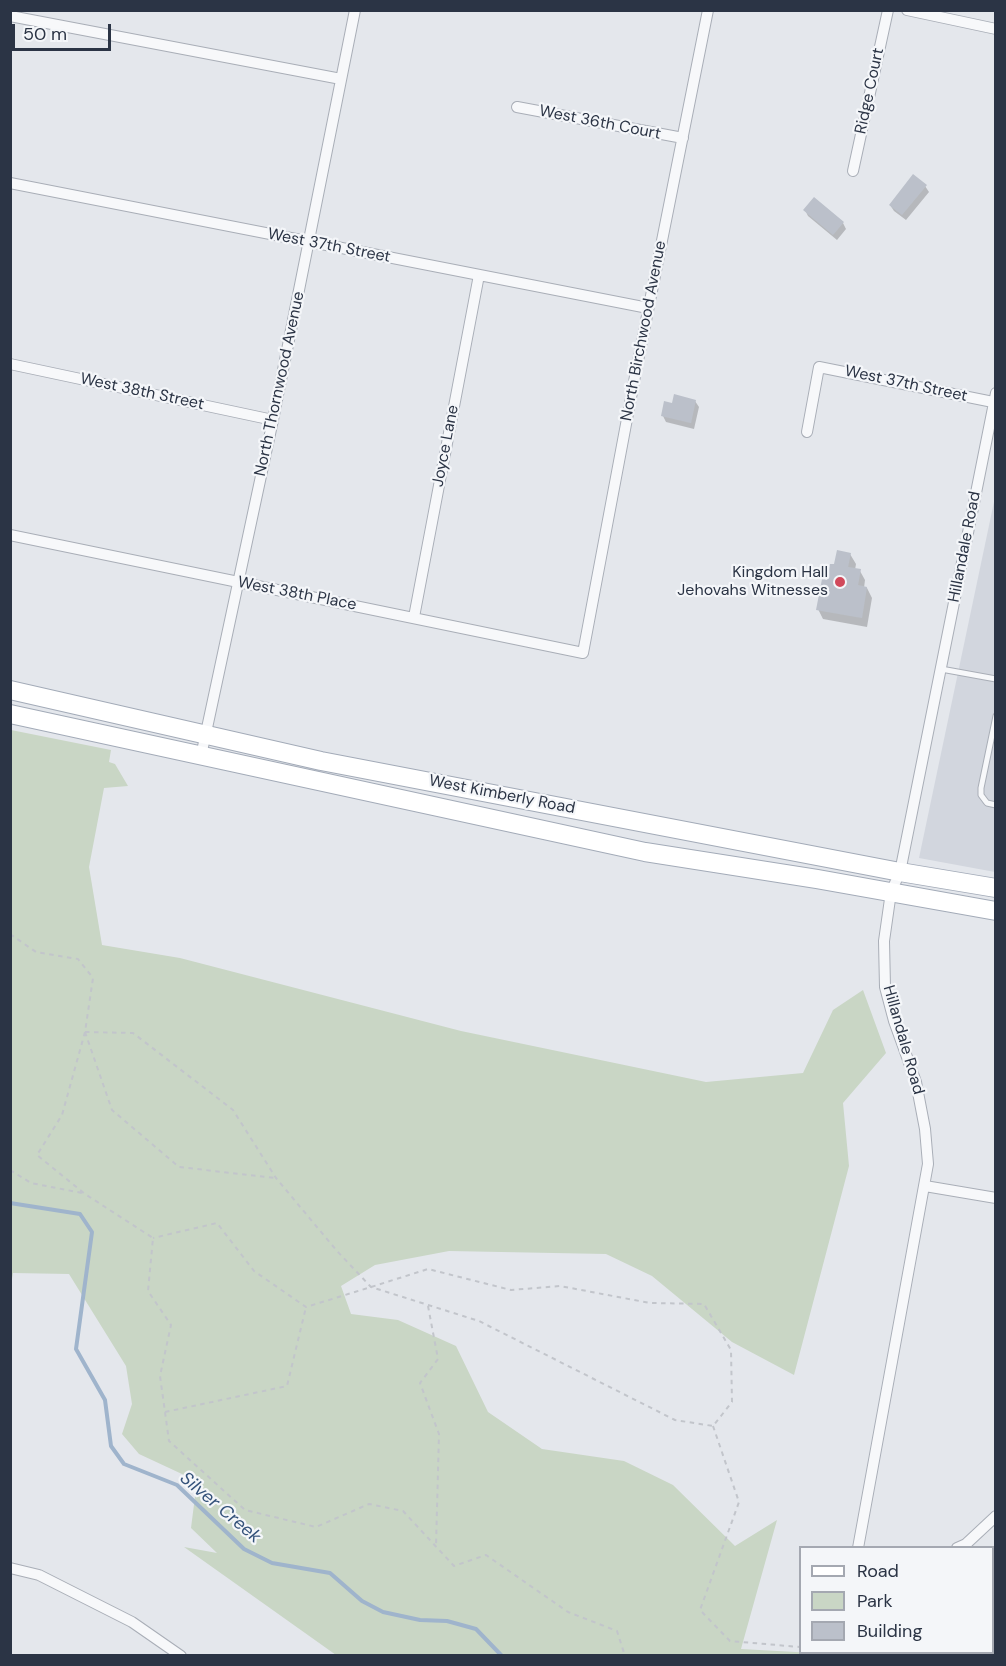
<!DOCTYPE html>
<html>
<head>
<meta charset="utf-8">
<style>
	body { margin:0 }
	#map { position:relative; width:1006px; height:1666px; overflow:hidden; background:#e4e7ec; font-family:"DM Sans",sans-serif }
	canvas { display:block }
	.frame { position:absolute; inset:0; border:12px solid #2b3445; pointer-events:none }
	.legend { position:absolute; left:799px; top:1546px; width:195px; height:108px; box-sizing:border-box; background:#f4f6f9; border:2px solid #a4a8b1; margin:0; padding:8px 10px; list-style:none; font-size:18px; color:#2b3445 }
	.legend li { display:flex; align-items:center; gap:12px; height:30px }
	.legend b { width:30px; border:2px solid #a4a8b1 }
	.scale { position:absolute; left:12px; top:24px; width:99px; height:27px; box-sizing:border-box; border:3px solid #2b3445; border-top:0; padding-left:8px; font-size:18px; line-height:21px; white-space:nowrap; color:#2b3445; -webkit-text-stroke:4px #f4f6f9; paint-order:stroke }
</style>
</head>
<body>
<div id="map">
<canvas width="1006" height="1666"></canvas>
<div class="frame"></div>
<ul class="legend">
<li><b style="height:8px;background:#fff"></b>Road</li>
<li><b style="height:16px;background:#c9d6c5"></b>Park</li>
<li><b style="height:16px;background:#bbc0ca"></b>Building</li>
</ul>
<div class="scale">50 m</div>
</div>
<script>
const g = document.querySelector('canvas').getContext('2d');
g.lineJoin = 'round';
function paint(path, color) { g.fillStyle = color; g.fill(path, 'evenodd'); }
const shape = rows => new Path2D(rows.map(r => 'M' + r).join(''));
function stroke(path, color, width, dash) { g.strokeStyle = color; g.lineWidth = width; g.lineCap = dash ? 'butt' : 'round'; g.setLineDash(dash || []); g.stroke(path); }
function label(font, color, halo, rows, align = 'center') {
  g.font = font + ' "DM Sans",sans-serif'; g.lineWidth = 4.5; g.setLineDash([]); g.textBaseline = 'middle'; g.strokeStyle = halo; g.fillStyle = color; for (const [text, x, y, turn = 0] of rows) {
    g.save(); g.translate(x, y); g.rotate((+turn || 0) * Math.PI / 180); g.textAlign = isNaN(turn) ? turn : align; if (halo) g.strokeText(text, 0, 0); g.fillText(text, 0, 0); g.restore();
  }
}
paint(shape([
	[995,497,995,872,919,858]
]), '#d2d6de');
paint(shape([
	[11,730,111,750,109,762,115,764,128,786,104,788,89,867,102,945,180,958,461,1031,706,1082,803,1073,833,1010,863,990,886,1053,843,1103,849,1166,794,1375,732,1342,652,1276,606,1254,449,1251,375,1265,341,1286,351,1314,398,1320,456,1346,488,1412,542,1449,624,1461,673,1485,735,1546,777,1520,741,1649,850,1655,336,1655,184,1547,217,1553,191,1528,197,1481,139,1454,122,1434,132,1404,126,1366,69,1274,13,1273,11,1285]
]), '#c9d6c5');
paint(shape([
	[925,186,929,192,906,220,894,211,890,205],
	[805,210,843,223,846,229,837,240,808,216],
	[695,401,699,407,694,429,666,422,663,416,673,404],
	[850,554,856,564,855,570,860,571,865,580,864,588,867,588,872,598,867,627,823,619,818,609,836,566]
]), '#0003');
stroke(shape([
	[10,1203,80,1214,92,1232,76,1349,105,1400,111,1446,124,1464,177,1485,244,1549,272,1563,330,1573,362,1601,383,1612,420,1620,447,1621,476,1629,502,1656]
]), '#9fb4cc', 4);
paint(shape([
	[913,174,927,185,902,215,889,205],
	[814,197,844,222,833,235,803,210],
	[674,394,696,400,691,423,661,416,664,401,672,403],
	[837,550,851,553,848,567,861,569,858,585,867,587,862,618,816,610,822,579,827,580,830,564,834,564]
]), '#bbc0ca');
const lane = shape([
	[941,669,996,679],
	[996,716,981,788,981,795,987,803,996,805]
]);
const street = shape([
	[907,10,996,29],
	[10,16,341,79],
	[517,107,683,138],
	[853,171,888,10],
	[10,183,648,308],
	[10,364,273,420],
	[807,432,819,367,993,402],
	[10,535,583,653,636,371,708,10],
	[414,617,479,275],
	[201,756,273,420,355,10],
	[925,1186,996,1198],
	[858,1548,928,1164,925,1129,916,1082,894,1021,885,987,884,941,891,892,900,872,996,393],
	[957,1548,966,1544,996,1516],
	[10,1568,39,1575,132,1622,181,1656]
]);
const primary = shape([
	[10,690,321,761,900,872,996,888],
	[10,714,645,852,817,879,996,911]
]);
stroke(lane, '#a9aeb7', 7);
stroke(street, '#a9aeb7', 12);
stroke(primary, '#a3abb8', 20);
stroke(shape([
	[10,934,36,952,78,959,93,978,85,1032,133,1033,233,1110,276,1178,337,1251,371,1287,479,1321,675,1420,713,1426,732,1402,731,1350,704,1304,650,1303,560,1286,511,1290,428,1269,371,1287,306,1307,254,1271,217,1223,153,1238],
	[85,1032,62,1115,37,1155,85,1194,153,1238,148,1291,171,1325,160,1376,169,1441,245,1510,316,1527,369,1504,403,1511,454,1566,486,1555,568,1612,617,1631,625,1656],
	[85,1032,112,1110,179,1167,275,1178],
	[10,1170,31,1183,82,1193],
	[428,1306,438,1359,420,1383,439,1434,436,1546],
	[165,1412,287,1386,306,1307],
	[713,1426,739,1502,700,1610,730,1641,800,1647],
	[833,1656,834,1652]
]), '#c2c5cb', 2, [4.5, 4.5]);
stroke(lane, '#f7f8fa', 5);
stroke(street, '#f7f8fa', 10);
stroke(primary, '#fff', 18);
for (const [x, y, r, color] of [
	[840,582,6,"#d1495b"]
]) { const dot = new Path2D(); dot.arc(x, y, r, 0, 2 * Math.PI); g.fillStyle = color; g.fill(dot); stroke(dot, '#f4f6f9', 2); }
label('16px', '#2b3445', '#f4f6f9', [
	["Ridge Court",870,91,-78],
	["West 36th Court",600,123,11],
	["West 37th Street",329,246,11],
	["North Birchwood Avenue",644,331,-79],
	["North Thornwood Avenue",280,384,-78],
	["West 37th Street",906,384,12],
	["West 38th Street",142,392,12],
	["Joyce Lane",446,446,-79],
	["Hillandale Road",965,547,-79],
	["West 38th Place",297,594,11],
	["West Kimberly Road",502,795,11],
	["Hillandale Road",903,1040,74]
]);
label('16px', '#2b3445', '#f4f6f9', [
	["Kingdom Hall",828,573],
	["Jehovahs Witnesses",828,591]
], 'right');
label('italic 18px', '#34527a', '#f4f6f9', [
	["Silver Creek",220,1508,40]
]);
</script>
</body>
</html>
